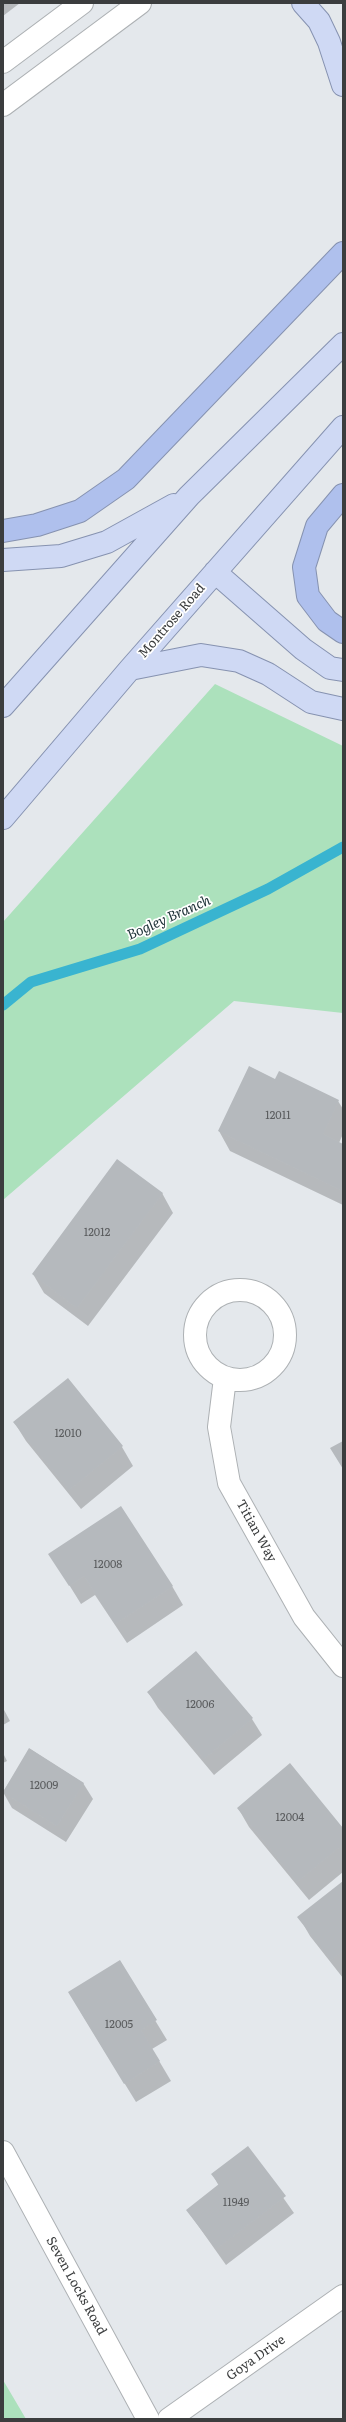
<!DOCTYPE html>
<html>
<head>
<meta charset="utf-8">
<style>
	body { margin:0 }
	#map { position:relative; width:346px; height:2422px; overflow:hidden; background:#e4e8ec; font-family:Literata,serif }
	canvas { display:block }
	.frame { position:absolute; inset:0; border:4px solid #3b3d3e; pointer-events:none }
</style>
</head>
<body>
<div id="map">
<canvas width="346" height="2422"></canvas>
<div class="frame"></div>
</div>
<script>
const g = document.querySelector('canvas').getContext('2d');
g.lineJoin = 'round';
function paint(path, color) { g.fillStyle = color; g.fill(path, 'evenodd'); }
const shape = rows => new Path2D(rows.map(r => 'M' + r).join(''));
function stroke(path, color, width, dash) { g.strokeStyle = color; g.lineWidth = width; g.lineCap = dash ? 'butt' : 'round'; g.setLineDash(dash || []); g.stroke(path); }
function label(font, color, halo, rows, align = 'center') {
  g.font = font + ' Literata,serif'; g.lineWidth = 3.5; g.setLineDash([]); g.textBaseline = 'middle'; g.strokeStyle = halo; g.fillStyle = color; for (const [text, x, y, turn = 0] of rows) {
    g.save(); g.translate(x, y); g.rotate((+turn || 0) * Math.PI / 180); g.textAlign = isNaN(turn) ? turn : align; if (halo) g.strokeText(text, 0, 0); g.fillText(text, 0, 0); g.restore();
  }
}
paint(shape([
	[215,684,343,746,343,1013,234,1001,3,1200,3,922],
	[3,2380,26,2419,3,2419]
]), '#ace1bc');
paint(shape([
	[3,3,20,3,3,16],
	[275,1080,338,1101,343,1109,343,1134,339,1143,343,1145,343,1205,230,1151,219,1131],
	[162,1193,173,1213,88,1326,44,1293,33,1274],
	[68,1379,122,1447,133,1466,81,1509,26,1441,14,1422],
	[50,1554,172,1586,183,1605,127,1643,95,1595,81,1604],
	[196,1652,252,1719,262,1735,214,1775,158,1708,148,1692],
	[3,1708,10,1721,3,1725],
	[30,1749,83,1783,93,1799,66,1842,12,1808,3,1792],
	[3,1753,7,1761,3,1763],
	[238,1808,343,1829,343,1872,309,1900,249,1827],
	[343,1882,343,1978,310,1936,299,1917],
	[119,1961,167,2040,152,2049,171,2081,136,2102,80,2011],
	[248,2148,294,2213,226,2265,187,2210,219,2186,212,2174]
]), '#0003');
stroke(shape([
	[3,1005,31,982,140,949,268,889,343,847]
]), '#39b4d0', 11);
paint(shape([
	[249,1066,275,1079,279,1071,339,1100,323,1134,343,1144,341,1190,218,1131],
	[117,1159,163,1193,77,1308,32,1274],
	[68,1378,123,1446,69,1490,13,1422],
	[343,1441,343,1469,330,1448],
	[121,1506,173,1586,115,1624,84,1576,69,1586,48,1554],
	[196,1651,253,1718,204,1759,147,1692],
	[29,1748,84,1783,57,1826,3,1792],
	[290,1763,343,1828,343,1844,297,1882,237,1808],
	[343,1881,343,1951,331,1960,297,1917],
	[120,1960,157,2020,141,2030,160,2061,124,2084,68,1992],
	[248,2146,286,2196,216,2249,186,2210,219,2184,211,2174]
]), '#b5b9bd');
const minor = shape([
	'195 1335a45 45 0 1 1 90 0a45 45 0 1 1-90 0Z',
	[225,1378,219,1427,229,1483,304,1617,343,1666],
	[169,2419,343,2296]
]);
const tertiary = shape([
	[3,62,82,3],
	[3,105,140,3]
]);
const secondary = shape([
	[3,2152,148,2419]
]);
const primary = shape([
	[303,3,319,21,329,42,343,85],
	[3,560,61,556,107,542,174,505],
	[215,572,303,649,330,668,343,670],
	[130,669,201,655,239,661,268,674,311,702,343,709],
	[3,706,189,496,343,344],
	[3,818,130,669,343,427]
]);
const motorway = shape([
	[343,495,317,526,304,567,308,596,327,621,343,632],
	[3,531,37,525,80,511,126,479,343,253]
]);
stroke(minor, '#adb1b4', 24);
stroke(tertiary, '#adb1b4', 24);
stroke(secondary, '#adb1b4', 24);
stroke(primary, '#8692b0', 24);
stroke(motorway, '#8692b0', 24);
stroke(minor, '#fff', 22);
stroke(tertiary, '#fff', 22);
stroke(secondary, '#fff', 22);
stroke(primary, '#cfd9f4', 22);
stroke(motorway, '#afc0ed', 22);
label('11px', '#5a5c5e', null, [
	["12011",278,1116],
	["12012",97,1233],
	["12010",68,1434],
	["12008",108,1565],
	["12006",200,1705],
	["12009",44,1786],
	["12004",290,1818],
	["12005",119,2025],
	["11949",236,2203]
]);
label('13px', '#3b3d3e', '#fff', [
	["Montrose Road",172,621,-49],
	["Titian Way",256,1531,61],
	["Seven Locks Road",76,2286,61],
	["Goya Drive",256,2358,-35]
]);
label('italic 14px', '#1c3136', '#fff', [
	["Bogley Branch",169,918,-24]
]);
</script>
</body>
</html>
